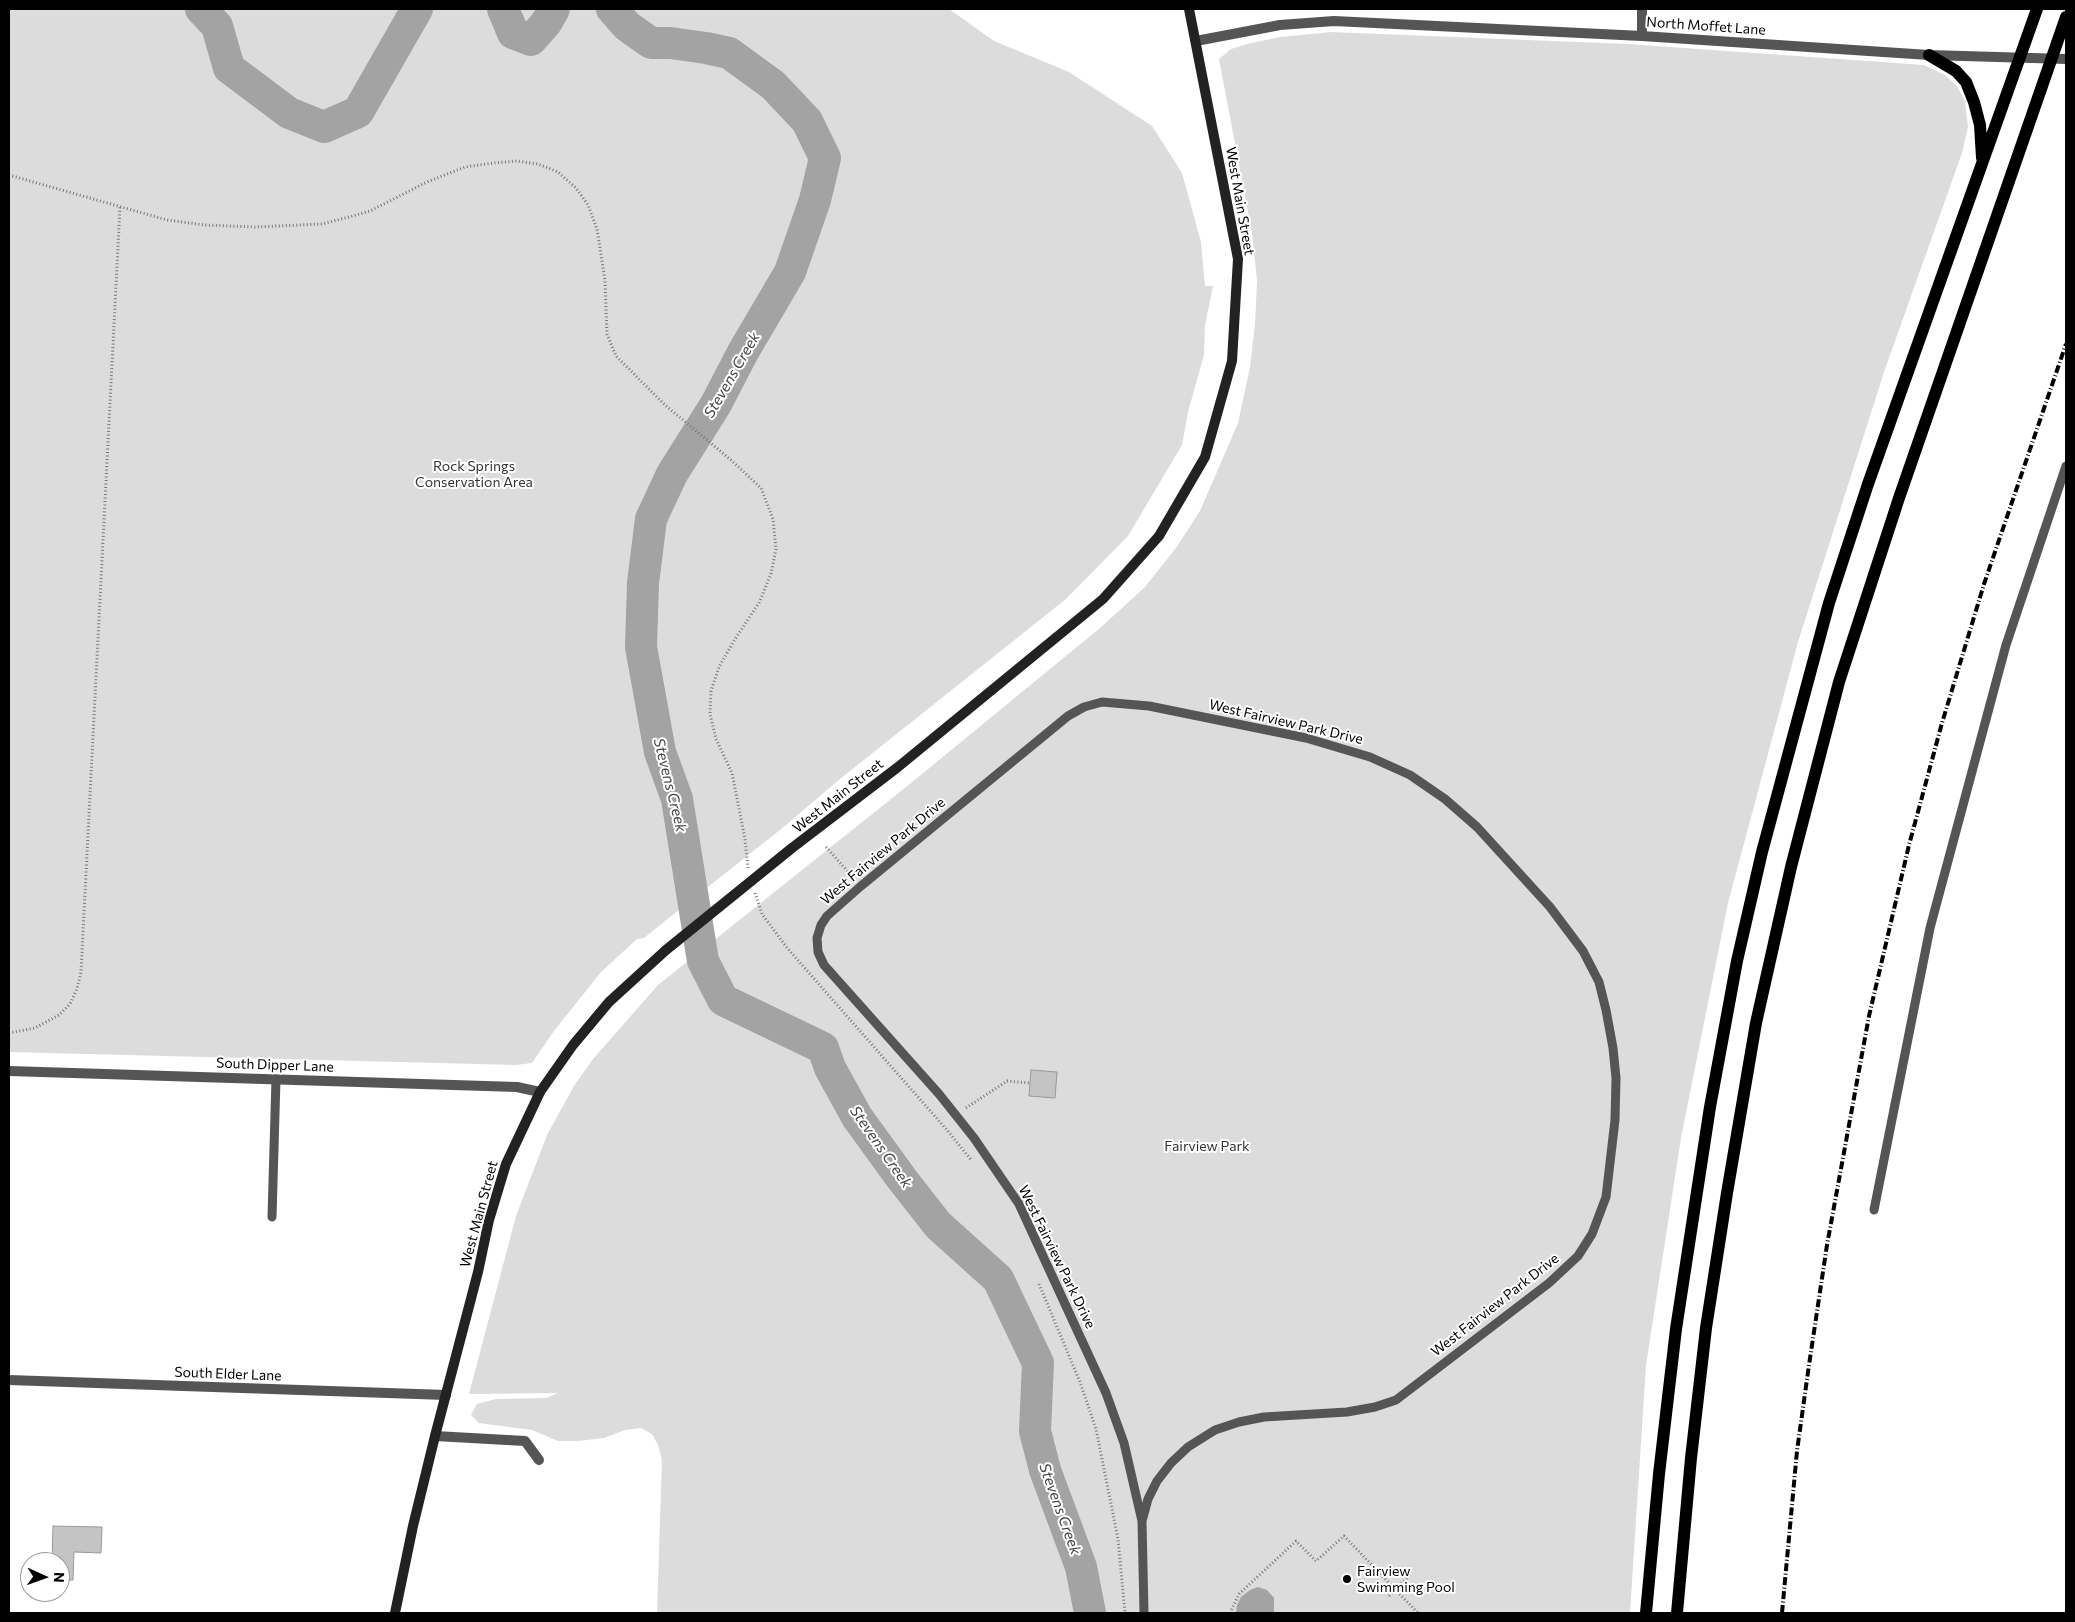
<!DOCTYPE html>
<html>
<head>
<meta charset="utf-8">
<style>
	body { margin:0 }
	#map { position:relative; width:2075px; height:1622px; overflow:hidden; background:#fff; font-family:Commissioner,sans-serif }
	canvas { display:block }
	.frame { position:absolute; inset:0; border:10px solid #000; pointer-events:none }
	.north { position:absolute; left:20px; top:1552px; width:50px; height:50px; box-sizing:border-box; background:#fff; border:1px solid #999; border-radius:50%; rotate:92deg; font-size:14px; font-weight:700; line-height:20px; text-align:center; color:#000 }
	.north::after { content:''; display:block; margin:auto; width:18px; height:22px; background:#000; clip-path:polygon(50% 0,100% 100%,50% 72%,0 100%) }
</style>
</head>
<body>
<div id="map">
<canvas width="2075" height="1622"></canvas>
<div class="frame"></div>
<div class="north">N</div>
</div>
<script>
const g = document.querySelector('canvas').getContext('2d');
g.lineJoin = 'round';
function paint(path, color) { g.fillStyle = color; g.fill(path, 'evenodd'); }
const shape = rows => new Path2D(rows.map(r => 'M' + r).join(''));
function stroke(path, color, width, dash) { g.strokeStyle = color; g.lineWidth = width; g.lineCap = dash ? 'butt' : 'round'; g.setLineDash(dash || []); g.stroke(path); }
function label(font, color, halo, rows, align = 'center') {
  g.font = font + ' Commissioner,sans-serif'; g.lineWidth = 4; g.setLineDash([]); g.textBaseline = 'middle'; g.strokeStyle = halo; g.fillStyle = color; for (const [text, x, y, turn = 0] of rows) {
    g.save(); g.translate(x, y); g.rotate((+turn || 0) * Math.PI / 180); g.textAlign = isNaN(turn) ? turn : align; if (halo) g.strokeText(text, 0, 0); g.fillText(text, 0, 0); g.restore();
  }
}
paint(shape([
	[9,9,949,9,994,41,1069,72,1152,126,1182,173,1201,242,1205,286,1213,286,1205,325,1204,355,1188,412,1182,445,1128,536,1066,599,840,779,780,830,675,913,644,938,637,939,601,972,554,1031,532,1063,516,1065,9,1052],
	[1331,32,1627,44,1924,65,1945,75,1957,86,1965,101,1968,127,1962,153,1884,372,1798,642,1728,903,1681,1138,1646,1365,1630,1613,657,1613,662,1460,658,1445,652,1434,641,1428,625,1430,604,1438,578,1441,558,1441,532,1430,479,1423,471,1415,477,1404,496,1399,546,1398,558,1393,469,1394,516,1216,547,1135,574,1086,593,1059,658,985,911,783,1100,628,1144,588,1176,548,1200,511,1238,423,1250,367,1255,324,1257,281,1252,233,1219,59,1231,49,1247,44,1280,37]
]), '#dcdcdc');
paint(shape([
	[1258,1587,1267,1590,1274,1598,1274,1613,1236,1613,1237,1605,1241,1597,1250,1590]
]), '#a3a3a3');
stroke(shape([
	[201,9,217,26,229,68,289,113,324,127,358,112,417,9],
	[503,9,513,33,531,40,546,23,554,9],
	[612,9,627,26,651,43,670,43,706,48,729,53,773,85,807,121,825,158,815,200,790,272,743,352,716,404,672,474,651,519,643,583,641,647,660,752,677,799,703,961,723,1000,823,1048,830,1068,857,1117,902,1179,938,1225,998,1279,1038,1363,1035,1431,1045,1470,1081,1567,1090,1613]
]), '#a3a3a3', 32);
const building = shape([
	[1031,1070,1057,1072,1055,1098,1029,1096,1031,1070],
	[53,1526,102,1527,101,1553,74,1552,73,1580,60,1580,60,1562,52,1562,53,1526]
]);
paint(building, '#c4c4c4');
stroke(building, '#999', 1);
stroke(shape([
	[9,175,167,220,205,225,255,227,322,224,349,217,370,211,427,182,465,167,493,163,517,161,538,164,558,172,576,188,588,205,597,229,605,280,607,334,616,356,665,405,731,460,761,488,773,519,776,549,771,574,759,603,735,639,719,667,711,691,710,714,716,739,732,773,745,839,748,868],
	[826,847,852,876],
	[755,893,762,914,788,949,947,1130,972,1161],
	[9,1033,35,1028,59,1015,70,1004,77,989,81,972,120,207],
	[966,1108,1007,1081,1030,1083],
	[1039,1284,1080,1382,1096,1429,1118,1539,1125,1613],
	[1389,1596,1409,1576],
	[1230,1613,1239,1594,1296,1541,1316,1561,1344,1536,1418,1613]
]), '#777', 3, [1, 2.5]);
stroke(shape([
	[1874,1210,1930,928,2006,645,2066,466],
	[272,1217,276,1079],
	[1142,1521,1148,1499,1157,1481,1171,1463,1188,1447,1215,1430,1239,1422,1264,1417,1347,1412,1375,1407,1396,1400,1549,1283,1578,1256,1592,1234,1606,1197,1615,1120,1616,1078,1613,1048,1606,1010,1599,982,1583,951,1550,907,1477,827,1445,799,1410,775,1370,757,1306,738,1149,706,1102,702,1084,707,1068,716,861,886,827,916,821,925,817,938,818,952,824,965,939,1094,974,1138,1019,1204,1106,1393,1124,1443,1142,1521,1144,1613]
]), '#555', 9);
stroke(shape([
	[1642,36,1642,9],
	[1196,41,1280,25,1334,21,1642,36,1929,55,2066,59],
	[9,1071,517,1087,540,1092],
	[9,1380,446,1395],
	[435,1436,525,1441,539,1460]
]), '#555', 10);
stroke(shape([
	[395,1613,413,1526,435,1436,478,1272,489,1220,506,1164,540,1092,573,1045,609,1002,666,950,792,848,898,767,1103,599,1159,536,1205,457,1232,361,1238,259,1189,9]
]), '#222', 10);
stroke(shape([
	[1929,55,1956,71,1966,82,1974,102,1980,125,1982,158],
	[1646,1613,1659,1474,1676,1329,1710,1107,1737,961,1762,852,1829,603,1868,484,2037,9],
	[1677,1613,1691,1458,1706,1328,1727,1193,1756,1023,1791,867,1839,682,1899,498,2066,17]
]), '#000', 12);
stroke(shape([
	[1782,1613,1797,1451,1809,1365,1827,1245,1869,1016,1909,845,1942,723,1984,584,2066,344]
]), '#000', 4, [8, 2.5, 1, 2.5]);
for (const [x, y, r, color] of [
	[1347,1579,5,"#000"]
]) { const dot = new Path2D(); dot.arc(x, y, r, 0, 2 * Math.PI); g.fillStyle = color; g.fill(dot); stroke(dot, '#fff', 2); }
label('14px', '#000', '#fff', [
	["North Moffet Lane",1706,26,4],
	["West Main Street",1240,201,80],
	["West Fairview Park Drive",1286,722,13],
	["West Main Street",838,796,-38],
	["West Fairview Park Drive",883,851,-40],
	["South Dipper Lane",275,1065,2],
	["West Main Street",479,1214,-75],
	["West Fairview Park Drive",1057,1257,64],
	["West Fairview Park Drive",1495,1305,-38],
	["South Elder Lane",228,1374,2]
]);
label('14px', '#333', '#fff', [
	["Rock Springs",474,466],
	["Conservation Area",474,482],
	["Fairview Park",1207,1146]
]);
label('14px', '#000', '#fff', [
	["Fairview",1357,1571],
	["Swimming Pool",1357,1587]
], 'left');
label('italic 15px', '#444', '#fff', [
	["Stevens Creek",732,375,-60],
	["Stevens Creek",670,785,76],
	["Stevens Creek",881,1147,55],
	["Stevens Creek",1060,1509,70]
]);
</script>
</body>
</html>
